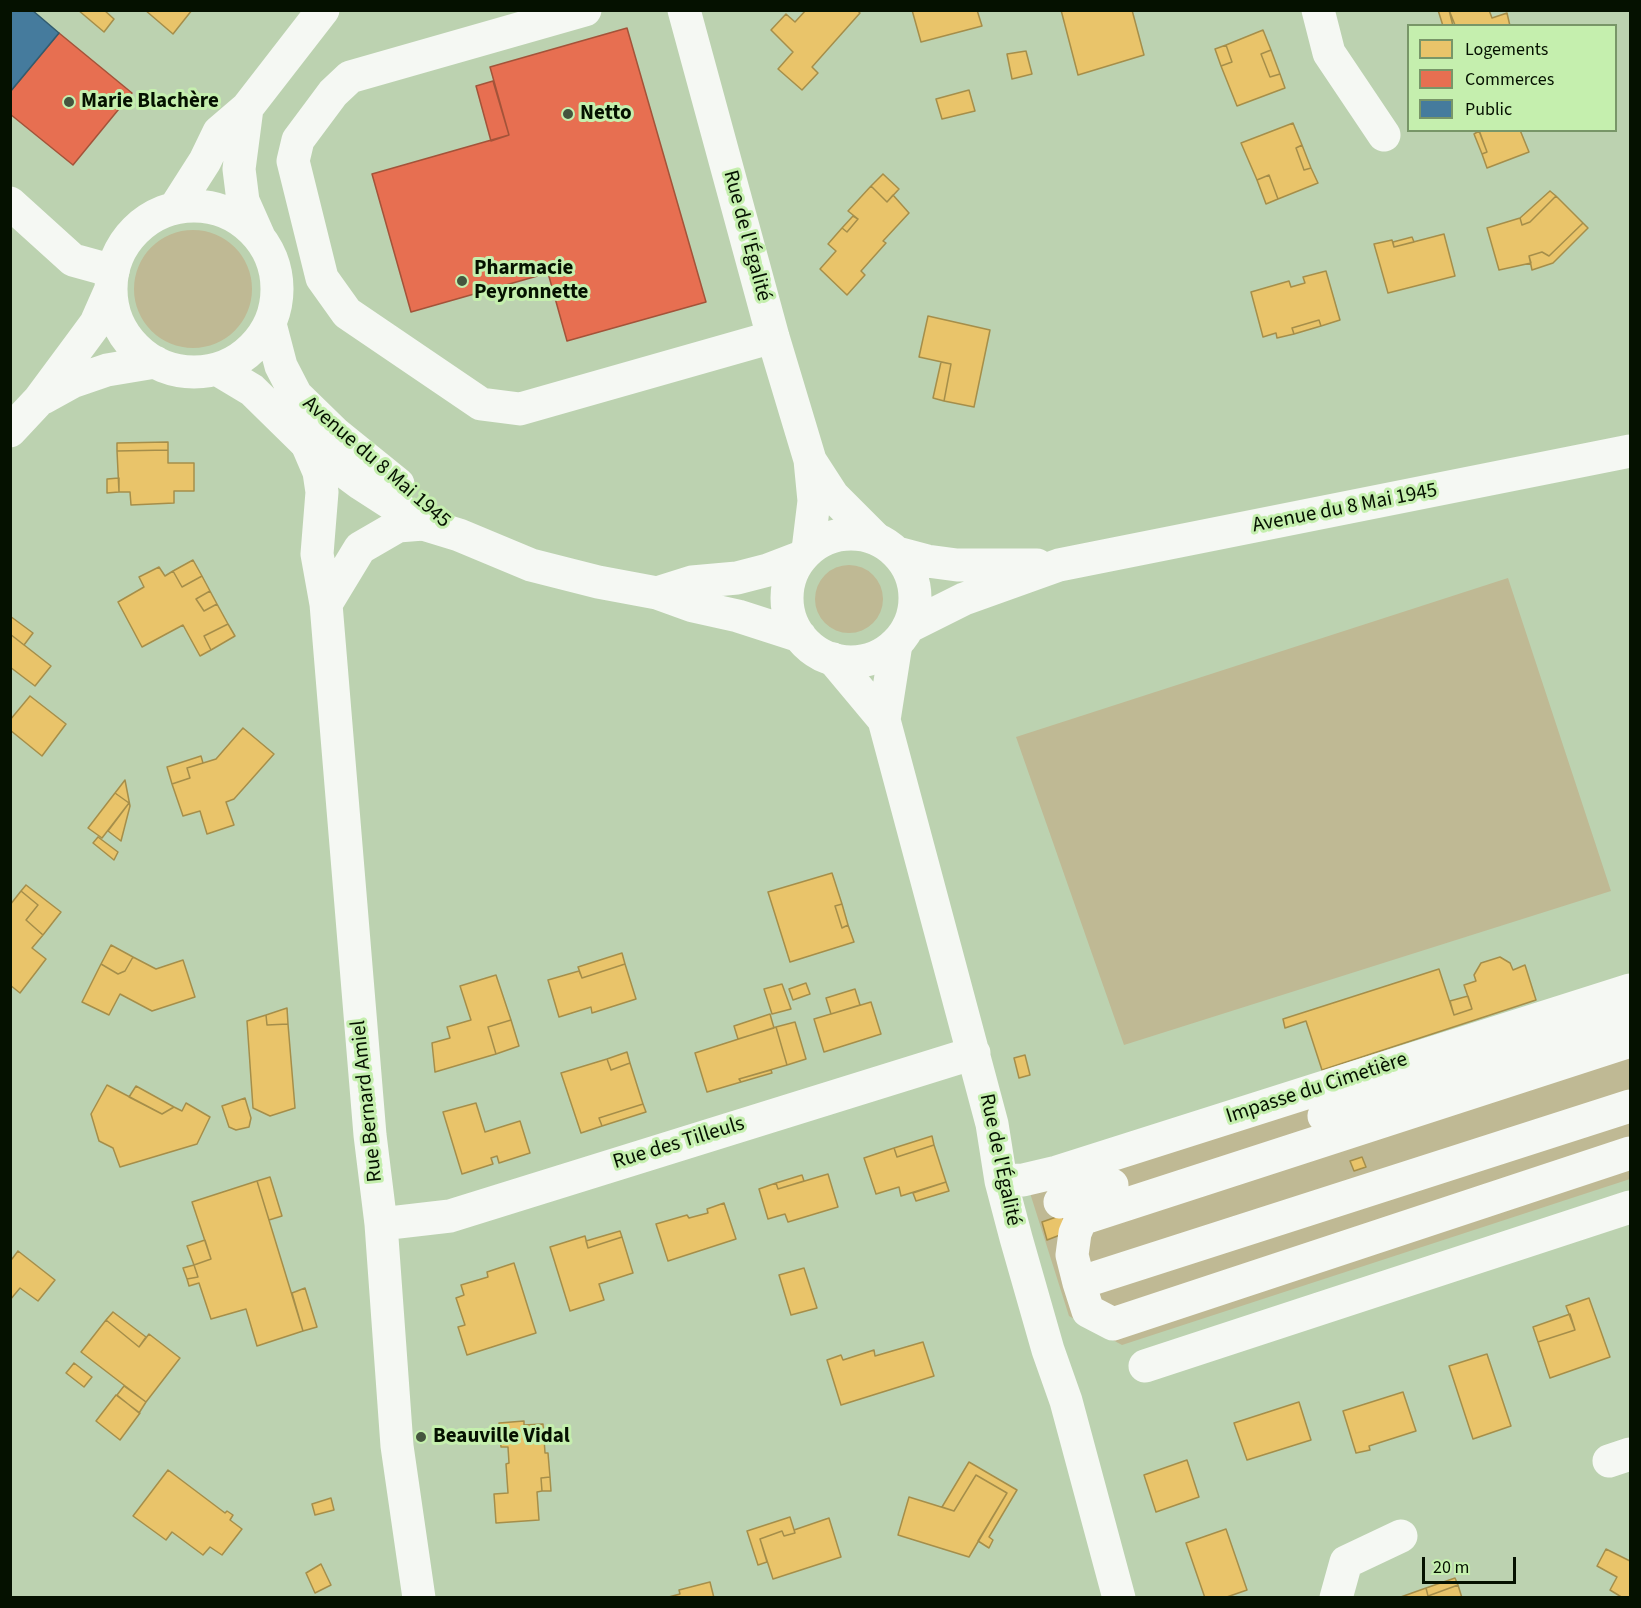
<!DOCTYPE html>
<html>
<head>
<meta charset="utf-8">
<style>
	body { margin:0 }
	#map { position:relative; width:1641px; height:1608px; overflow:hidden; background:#bcd2b0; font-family:"Source Sans 3",sans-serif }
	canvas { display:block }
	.frame { position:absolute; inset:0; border:12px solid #051100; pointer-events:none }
	.legend { position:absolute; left:1407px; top:24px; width:210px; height:108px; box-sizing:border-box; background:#c5efae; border:2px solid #789668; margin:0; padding:8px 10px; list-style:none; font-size:18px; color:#051100 }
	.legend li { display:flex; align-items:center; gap:12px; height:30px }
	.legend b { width:30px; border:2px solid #789668 }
	.scale { position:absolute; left:1422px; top:1557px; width:94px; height:27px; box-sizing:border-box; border:3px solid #051100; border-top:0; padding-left:8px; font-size:18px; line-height:21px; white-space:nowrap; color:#051100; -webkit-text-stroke:4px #c5efae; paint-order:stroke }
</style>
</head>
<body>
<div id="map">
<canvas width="1641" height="1608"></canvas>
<div class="frame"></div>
<ul class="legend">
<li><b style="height:16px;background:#e9c46a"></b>Logements</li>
<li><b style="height:16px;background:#e76f51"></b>Commerces</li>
<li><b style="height:16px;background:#457b9d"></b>Public</li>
</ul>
<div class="scale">20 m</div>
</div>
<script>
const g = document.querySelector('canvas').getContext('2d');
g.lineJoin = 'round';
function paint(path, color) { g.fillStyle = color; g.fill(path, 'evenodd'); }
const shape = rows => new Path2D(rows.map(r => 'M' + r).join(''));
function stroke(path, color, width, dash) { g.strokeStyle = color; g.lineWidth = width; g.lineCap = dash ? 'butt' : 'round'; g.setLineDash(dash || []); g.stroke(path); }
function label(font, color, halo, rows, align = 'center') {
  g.font = font + ' "Source Sans 3",sans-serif'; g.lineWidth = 6; g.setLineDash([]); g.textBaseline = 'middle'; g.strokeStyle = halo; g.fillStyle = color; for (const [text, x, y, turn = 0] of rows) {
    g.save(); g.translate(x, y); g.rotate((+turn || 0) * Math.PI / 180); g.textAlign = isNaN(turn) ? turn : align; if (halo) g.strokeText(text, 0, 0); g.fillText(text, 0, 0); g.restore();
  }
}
paint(shape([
	'134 289a59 59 0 1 1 118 0a59 59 0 1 1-118 0Z',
	'815 599a34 34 0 1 1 68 0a34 34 0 1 1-68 0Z',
	[1508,578,1611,891,1124,1045,1016,737],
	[1630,1000,1630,1179,1122,1345,1069,1316,1030,1193]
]), '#bfb994');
const homes = shape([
	[78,10,104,10,114,19,104,32,78,10],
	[145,10,192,10,173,34,145,10],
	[806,10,857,10,860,13,812,67,818,73,802,90,778,69,793,52,771,30,786,14,795,22,806,10],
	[912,10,977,10,982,26,921,42,912,10],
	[1061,10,1132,10,1144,55,1078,75,1061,10],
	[1438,10,1449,10,1455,25,1443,26,1438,10],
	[1449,10,1489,10,1492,18,1507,13,1510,26,1453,26,1449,10],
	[1263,30,1271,50,1261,54,1270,77,1280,74,1285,88,1237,106,1221,66,1232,62,1226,45,1263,30],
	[1226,45,1232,62,1221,66,1215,49,1226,45],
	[1271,50,1280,74,1270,77,1261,54,1271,50],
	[1026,51,1032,74,1012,79,1007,54,1026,51],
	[969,90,975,111,942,119,936,99,969,90],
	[1293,123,1302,145,1296,148,1304,170,1311,168,1318,183,1278,199,1269,175,1257,180,1241,143,1293,123],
	[1520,130,1529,152,1487,168,1482,154,1487,152,1479,130,1520,130],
	[1479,131,1487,152,1482,154,1474,134,1479,131],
	[1302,145,1311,168,1304,170,1296,148,1302,145],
	[883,174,899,189,887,202,871,186,883,174],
	[1269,175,1278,199,1266,204,1257,180,1269,175],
	[871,186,887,202,893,195,909,213,883,241,886,243,861,271,865,275,847,295,820,269,836,251,828,244,842,228,847,232,858,219,848,211,871,186],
	[1550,191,1556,196,1530,222,1522,225,1520,218,1550,191],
	[1556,196,1583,223,1549,256,1542,252,1529,256,1531,263,1499,270,1487,228,1520,218,1522,225,1530,222,1556,196],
	[853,216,858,219,847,232,842,228,853,216],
	[1583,223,1588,228,1553,263,1532,270,1529,256,1542,252,1549,256,1583,223],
	[1444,234,1455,276,1388,293,1374,244,1392,240,1394,247,1444,234],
	[1412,237,1414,242,1394,247,1393,242,1412,237],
	[1326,271,1340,320,1321,326,1319,320,1292,328,1294,334,1277,338,1276,333,1263,337,1251,292,1289,281,1291,287,1305,283,1303,277,1326,271],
	[928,316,990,330,974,407,944,401,951,364,919,357,928,316],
	[1319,320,1321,326,1294,334,1292,328,1319,320],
	[941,362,951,364,944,401,933,398,941,362],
	[168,442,168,450,117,451,117,443,168,442],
	[168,450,168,463,194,463,194,491,174,491,174,503,131,505,130,492,119,492,117,451,168,450],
	[119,478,119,492,107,493,107,479,119,478],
	[193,560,202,576,182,587,173,571,193,560],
	[159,567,165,576,173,571,182,587,202,576,210,591,196,599,204,611,217,604,228,624,204,636,211,650,200,656,183,625,142,647,118,602,144,587,139,577,159,567],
	[210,591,217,604,204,611,196,599,210,591],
	[10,616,33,633,24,645,10,634,10,616],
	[228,624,235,636,211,650,204,636,228,624],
	[10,634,51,666,35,686,10,667,10,634],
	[30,696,66,724,42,756,10,730,10,720,30,696],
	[243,728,274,754,234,799,226,802,234,825,207,834,200,811,183,816,172,784,190,778,187,768,216,759,243,728],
	[201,756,203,763,187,768,190,778,172,784,167,767,201,756],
	[125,780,130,806,121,841,108,831,129,803,115,793,125,780],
	[115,793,129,803,102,838,88,828,115,793],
	[98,837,118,852,114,860,93,843,98,837],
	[832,873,842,904,835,906,842,928,848,925,854,942,790,962,768,892,832,873],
	[26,885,61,912,43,935,26,920,38,905,21,891,26,885],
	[21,891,38,905,26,920,43,935,32,948,46,959,20,993,10,985,10,905,21,891],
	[842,904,848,925,842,928,835,906,842,904],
	[111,945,133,957,125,971,118,974,101,964,111,945],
	[622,953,625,964,582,978,578,967,622,953],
	[133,957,156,969,183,960,195,997,152,1011,120,994,109,1015,82,1002,101,964,118,974,125,971,133,957],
	[1500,957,1510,963,1513,970,1525,965,1536,1000,1322,1070,1306,1021,1285,1028,1283,1019,1439,969,1454,1015,1472,1009,1464,985,1476,981,1474,975,1481,963,1500,957],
	[625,964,636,999,592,1013,591,1007,559,1017,548,980,579,971,582,978,625,964],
	[496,975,511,1020,488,1027,496,1054,435,1072,432,1043,450,1038,447,1027,471,1020,460,986,496,975],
	[806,983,810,994,793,1000,789,989,806,983],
	[782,984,791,1009,772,1014,764,989,782,984],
	[855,989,860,1005,831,1014,826,998,855,989],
	[1468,996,1472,1009,1454,1015,1450,1001,1468,996],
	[871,1002,881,1034,824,1052,814,1019,871,1002],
	[287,1008,288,1024,267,1025,266,1015,287,1008],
	[770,1014,774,1028,738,1039,734,1026,770,1014],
	[266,1015,267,1025,288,1024,295,1108,270,1116,253,1108,247,1021,266,1015],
	[511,1020,519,1046,496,1054,488,1027,511,1020],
	[795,1022,806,1059,787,1065,776,1027,795,1022],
	[776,1027,787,1065,739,1079,741,1082,707,1092,695,1053,776,1027],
	[627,1052,630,1063,611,1070,607,1059,627,1052],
	[1025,1055,1030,1075,1019,1078,1014,1058,1025,1055],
	[607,1059,611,1070,630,1063,643,1104,599,1118,602,1126,581,1133,561,1073,607,1059],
	[771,1070,772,1073,741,1082,739,1079,771,1070],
	[107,1085,162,1114,174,1107,182,1111,186,1103,210,1117,197,1144,120,1167,113,1148,99,1141,91,1114,107,1085],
	[136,1086,174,1107,162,1114,129,1097,136,1086],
	[245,1098,251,1118,249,1127,236,1130,229,1127,222,1106,245,1098],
	[476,1103,485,1132,520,1121,530,1153,499,1163,497,1156,491,1158,493,1164,462,1174,443,1112,476,1103],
	[643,1104,646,1112,602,1126,599,1118,643,1104],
	[932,1136,934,1145,897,1157,894,1148,932,1136],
	[934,1145,946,1182,901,1196,899,1187,876,1194,864,1158,894,1148,897,1157,934,1145],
	[1362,1157,1366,1167,1354,1171,1350,1161,1362,1157],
	[828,1174,838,1207,788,1222,785,1214,768,1219,759,1189,776,1183,778,1189,828,1174],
	[802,1175,804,1181,778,1189,776,1183,802,1175],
	[270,1177,282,1216,269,1220,257,1181,270,1177],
	[257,1181,303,1331,257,1346,246,1309,211,1319,199,1283,189,1286,187,1279,198,1277,194,1265,211,1259,192,1202,257,1181],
	[946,1182,949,1191,916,1201,913,1193,946,1182],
	[724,1203,736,1239,668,1261,656,1224,687,1215,689,1218,708,1213,707,1209,724,1203],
	[1062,1215,1068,1232,1047,1240,1042,1222,1062,1215],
	[620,1231,622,1237,588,1248,586,1241,620,1231],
	[585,1236,588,1248,622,1237,633,1273,599,1284,604,1300,570,1311,550,1247,585,1236],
	[205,1240,211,1259,194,1265,187,1246,205,1240],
	[18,1251,55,1280,38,1301,20,1288,10,1300,10,1258,12,1259,18,1251],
	[514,1263,536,1333,467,1355,458,1327,465,1325,456,1298,464,1295,461,1285,488,1277,487,1272,514,1263],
	[194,1265,198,1277,187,1279,183,1268,194,1265],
	[804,1268,817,1308,791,1315,779,1275,804,1268],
	[305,1288,317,1327,303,1331,292,1293,305,1288],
	[1589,1298,1610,1357,1550,1378,1538,1342,1575,1330,1566,1306,1589,1298],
	[113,1312,146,1337,139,1347,106,1320,113,1312],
	[1570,1314,1575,1330,1538,1342,1533,1327,1570,1314],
	[106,1320,139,1347,149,1334,180,1358,146,1402,81,1352,106,1320],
	[923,1342,934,1376,841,1405,827,1360,841,1355,843,1360,874,1350,875,1356,923,1342],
	[1487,1354,1511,1426,1473,1439,1449,1366,1487,1354],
	[74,1363,92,1377,84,1387,66,1373,74,1363],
	[124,1386,146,1402,139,1413,117,1395,124,1386],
	[1403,1392,1416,1431,1369,1446,1370,1450,1356,1453,1343,1411,1403,1392],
	[116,1395,140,1413,120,1440,96,1421,116,1395],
	[1299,1402,1311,1440,1247,1460,1234,1423,1299,1402],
	[524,1421,524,1425,543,1424,545,1453,548,1453,550,1477,541,1478,542,1491,537,1492,539,1520,496,1523,494,1494,508,1493,506,1464,509,1463,508,1447,501,1447,499,1423,524,1421],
	[1187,1460,1199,1497,1156,1512,1144,1475,1187,1460],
	[969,1462,1017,1490,989,1537,993,1540,989,1548,978,1541,1007,1493,976,1475,954,1511,942,1507,969,1462],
	[168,1470,225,1513,227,1511,233,1515,230,1520,242,1529,222,1555,210,1547,203,1555,172,1532,166,1540,133,1516,168,1470],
	[976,1475,1007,1493,969,1557,898,1535,909,1497,954,1511,976,1475],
	[550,1477,551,1491,542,1491,541,1478,550,1477],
	[331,1498,334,1510,315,1515,312,1504,331,1498],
	[790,1517,795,1533,784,1536,782,1531,760,1539,767,1562,758,1565,747,1531,790,1517],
	[829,1518,841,1557,773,1579,760,1539,782,1531,784,1536,795,1533,794,1530,829,1518],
	[1226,1529,1247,1590,1224,1598,1205,1598,1186,1543,1226,1529],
	[1606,1549,1630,1561,1630,1598,1623,1598,1610,1590,1617,1577,1597,1566,1606,1549],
	[321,1564,331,1585,315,1593,306,1573,321,1564],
	[1455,1578,1458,1585,1428,1596,1426,1588,1455,1578],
	[710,1582,714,1598,665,1598,680,1594,679,1590,710,1582],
	[1458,1585,1462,1598,1398,1598,1426,1588,1428,1596,1458,1585]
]);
paint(homes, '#e9c46a');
stroke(homes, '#a58e4a', 1.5);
const shops = shape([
	[627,28,706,302,567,341,548,273,411,312,372,174,509,135,490,67,627,28],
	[59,33,132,93,73,165,10,114,10,92,59,33],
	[493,81,509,135,491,141,476,86,493,81]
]);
paint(shops, '#e76f51');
stroke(shops, '#a35339', 1.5);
const public = shape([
	[10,10,32,10,59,33,10,92,10,10]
]);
paint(public, '#457b9d');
stroke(public, '#325b6e', 1.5);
stroke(shape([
	[585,10,350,77,333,93,298,140,293,161,322,278,347,313,481,404,520,409,773,337],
	[684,10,773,337,810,460,814,501,808,550],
	[1318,10,1329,53,1384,135],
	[10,203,73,260,113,271],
	[307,444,319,472,322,492,317,554,326,604,370,1135,381,1224,397,1446,419,1598],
	[811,462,833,496,875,538],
	[326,604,360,548,398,526,423,524],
	[833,659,884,720,992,1124,1001,1181,1016,1238,1048,1350,1066,1401,1119,1598],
	[884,720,896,644],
	[1630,1106,1079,1283,1088,1311,1113,1324,1630,1153],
	[1324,1116,1630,1016],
	[1001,1181,1023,1180,1057,1172,1630,990],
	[1060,1202,1112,1185],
	[381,1224,450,1216,974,1053],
	[1079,1283,1072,1255,1075,1233,1081,1219,1630,1041],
	[1145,1366,1630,1207],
	[1609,1461,1630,1454],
	[1336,1598,1346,1562,1401,1536]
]), '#f5f8f3', 33);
stroke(shape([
	[247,108,239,169,243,201,259,237],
	'111 289a83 83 0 1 1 166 0a83 83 0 1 1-166 0Z',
	[175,208,205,161,219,132,247,108,323,10],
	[270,324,281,366,296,395,335,433,398,484],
	[217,369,252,390,307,444,361,484,423,524,459,535,531,565,598,582,657,593,693,606,738,616,800,636],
	[43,398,72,382,107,370,155,362],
	[10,431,39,400,82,342,96,323,111,289],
	'787 598a64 64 0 1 1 128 0a64 64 0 1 1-128 0Z',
	[897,553,927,561,957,565,1037,565],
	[657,593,692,582,737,578,768,570,802,557],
	[908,627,964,599,1059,565,1630,451]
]), '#f5f8f3', 33);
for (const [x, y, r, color] of [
	[69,102,6,"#45553e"],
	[568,114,6,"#45553e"],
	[462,281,6,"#45553e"],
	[421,1437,6,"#45553e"]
]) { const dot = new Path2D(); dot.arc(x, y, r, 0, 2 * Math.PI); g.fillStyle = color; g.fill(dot); stroke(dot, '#c5efae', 2); }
label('bold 21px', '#051100', '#c5efae', [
	["Marie Blachère",81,102],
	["Netto",580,114],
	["Pharmacie",474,269],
	["Peyronnette",474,293],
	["Beauville Vidal",433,1437]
], 'left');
label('21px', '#051100', '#c5efae', [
	["Rue de l'Égalité",746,236,75],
	["Avenue du 8 Mai 1945",376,463,41],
	["Avenue du 8 Mai 1945",1345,509,-11],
	["Impasse du Cimetière",1317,1089,-18],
	["Rue Bernard Amiel",368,1101,-96],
	["Rue des Tilleuls",679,1144,-17],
	["Rue de l'Égalité",999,1160,78]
]);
</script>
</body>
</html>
